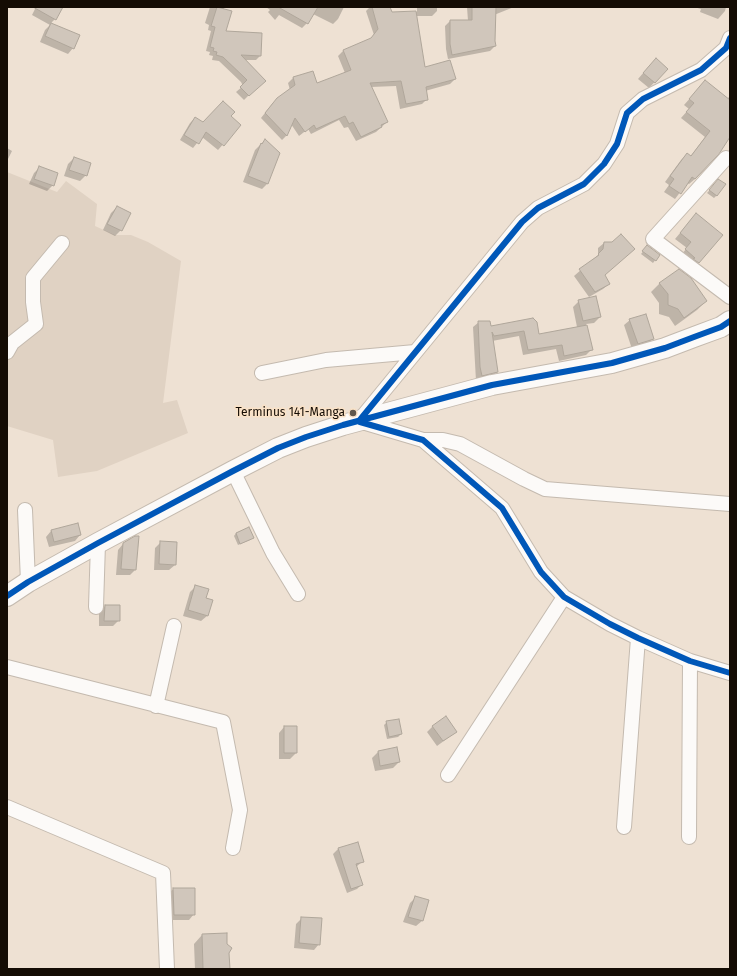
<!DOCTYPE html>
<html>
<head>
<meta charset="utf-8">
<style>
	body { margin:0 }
	#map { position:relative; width:737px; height:976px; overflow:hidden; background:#eee1d3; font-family:"Fira Sans",sans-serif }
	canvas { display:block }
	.frame { position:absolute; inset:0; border:8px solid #140c04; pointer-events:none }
</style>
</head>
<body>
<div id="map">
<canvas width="737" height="976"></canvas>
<div class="frame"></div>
</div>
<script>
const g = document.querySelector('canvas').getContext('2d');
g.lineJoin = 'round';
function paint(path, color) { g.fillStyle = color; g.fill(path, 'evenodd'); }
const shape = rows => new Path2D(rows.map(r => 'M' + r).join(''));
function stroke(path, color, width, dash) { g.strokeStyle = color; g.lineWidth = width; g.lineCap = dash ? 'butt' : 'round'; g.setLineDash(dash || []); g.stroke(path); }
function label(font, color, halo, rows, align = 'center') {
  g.font = font + ' "Fira Sans",sans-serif'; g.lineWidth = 3; g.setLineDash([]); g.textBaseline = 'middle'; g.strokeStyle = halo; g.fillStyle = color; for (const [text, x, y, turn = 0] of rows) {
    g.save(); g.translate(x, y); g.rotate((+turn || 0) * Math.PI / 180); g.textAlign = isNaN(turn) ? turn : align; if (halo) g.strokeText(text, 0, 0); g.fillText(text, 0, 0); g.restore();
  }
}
paint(shape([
	[7,172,57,192,66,181,97,204,95,226,115,235,131,235,148,242,181,261,163,403,177,400,188,433,97,471,58,477,53,440,7,426]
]), '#e0d2c3');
paint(shape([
	[36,7,55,7,55,19,50,24,79,36,73,48,68,54,40,42,45,30,50,25,32,15],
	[210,7,224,7,225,32,260,56,256,60,244,60,264,80,244,100,236,92,243,86,241,82,219,61,212,60,213,56,209,55,210,52,206,51,211,31,208,30,209,25,205,23],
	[266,7,344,7,338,19,333,24,313,14,307,23,302,28,279,15,275,20,268,12,270,10],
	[370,7,389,7,391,13,417,12,417,7,437,7,437,11,432,16,416,16,424,69,455,79,450,84,425,91,427,99,422,104,400,109,396,86,371,87,387,122,376,132,356,141,348,127,344,128,339,120,311,134,308,129,299,136,291,124,287,135,282,140,261,118,272,104,290,90,288,83,293,78,316,84,345,73,338,56,343,51,370,40,374,35,366,11],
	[467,7,514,7,494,15,495,46,490,51,448,59,446,49,445,26,450,21,468,21],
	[694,7,726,7,725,11,718,19,700,12,701,9],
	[650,65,667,69,649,88,638,79],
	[700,87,727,99,730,96,730,135,695,179,689,184,687,183,675,199,664,192,669,185,665,182,681,160,687,154,690,157,705,137,681,118,689,109,684,105],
	[229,116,240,125,218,150,202,137,193,148,180,140,190,123,195,118,203,124],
	[265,140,267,184,262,189,243,182,255,150],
	[7,148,12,151,7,161],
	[74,158,86,175,80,181,64,176,68,164],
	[40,167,53,185,47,191,29,184,34,173],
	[719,180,717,195,714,198,707,193],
	[117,207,121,230,115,236,103,230,111,213],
	[691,220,698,262,693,268,680,256,687,248,675,239],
	[604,243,604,275,609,284,603,289,589,297,574,276,598,255,598,248],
	[645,249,659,255,653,263,641,254],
	[660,283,706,301,697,310,675,326,669,317,659,314,659,303,651,292],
	[579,301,600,317,594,323,586,324,591,350,586,355,559,361,556,349,523,355,519,336,492,341,497,372,491,377,476,381,473,327,479,322,490,327,533,319,538,335,577,327,573,307],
	[630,320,653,339,647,344,632,349,624,325],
	[248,528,252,538,250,540,238,545,234,536,236,533],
	[51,531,80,535,75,541,49,547,46,537],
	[161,542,175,565,169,570,154,570,155,548],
	[123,544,135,570,130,575,116,575,118,550],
	[196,586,205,599,207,616,201,621,183,616,190,592],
	[105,606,119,620,113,626,99,626,99,612],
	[387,722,401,734,398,737,387,739,384,725],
	[433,726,456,732,437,746,427,732],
	[284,727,296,753,290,759,279,759,279,733],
	[396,749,399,762,393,768,375,771,372,758,378,752],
	[357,843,363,861,356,867,362,884,357,889,347,893,333,854,338,849],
	[173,889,194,914,189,920,169,920,168,895],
	[416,897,428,901,422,921,416,926,403,922,410,903],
	[302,918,319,944,314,950,294,948,296,924],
	[202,935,226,945,228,953,229,969,195,969,194,944]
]), '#0003');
const building = shape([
	[33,7,63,7,56,20,33,7],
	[217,7,232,11,226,31,262,33,261,56,241,55,266,81,249,96,240,87,247,80,245,78,223,57,216,55,217,52,213,51,214,48,210,47,215,27,211,26,217,7],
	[278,7,318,7,308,24,278,7],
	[372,7,390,7,392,12,416,11,425,67,450,60,456,79,426,87,428,100,406,104,401,81,370,83,388,122,381,125,382,127,361,137,353,122,349,124,345,116,316,129,314,125,305,132,295,118,287,136,265,113,277,98,295,85,293,77,313,71,317,83,351,70,343,50,371,38,378,29,372,7],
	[472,7,496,7,495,41,496,46,452,55,450,44,450,20,472,20,472,7],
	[51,23,80,35,74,49,45,36,51,23],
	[656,58,668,69,655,83,643,73,656,58],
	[705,80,730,100,730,137,719,154,695,179,692,177,681,194,669,186,674,179,670,176,687,153,691,156,710,131,686,112,694,103,689,99,705,80],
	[223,101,235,112,231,116,241,125,224,146,206,132,199,144,184,135,195,117,203,122,223,101],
	[265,139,280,153,268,184,248,176,261,143,262,144,265,139],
	[74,157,91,163,87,176,69,170,74,157],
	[39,166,58,173,54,186,34,179,39,166],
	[718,179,726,184,717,196,709,190,718,179],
	[117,206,131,213,122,231,107,224,117,206],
	[696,213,723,235,699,263,693,259,695,258,685,249,691,242,680,233,696,213],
	[621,234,635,249,605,275,610,284,595,292,579,269,599,255,598,254,603,249,604,242,612,242,621,234],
	[647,245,660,255,656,261,642,251,647,245],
	[679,269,691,278,707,301,684,318,678,309,668,305,668,294,659,283,679,269],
	[596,296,601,317,583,321,578,300,596,296],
	[646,314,654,339,638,344,629,319,646,314],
	[533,318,537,322,539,334,587,325,593,350,564,356,562,345,528,350,524,331,494,336,492,332,498,372,482,376,480,367,478,321,490,321,491,326,533,318],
	[78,523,81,535,54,542,51,530,78,523],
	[249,527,254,538,240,544,236,533,249,527],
	[135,536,139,536,136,570,121,569,123,543,135,536],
	[160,541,177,542,176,565,159,564,160,541],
	[195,585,209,589,206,598,213,600,208,616,188,610,195,585],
	[105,605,120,605,120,621,104,621,105,605],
	[446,716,457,732,443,741,432,726,446,716],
	[399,719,402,734,389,737,386,721,399,719],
	[284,726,297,726,297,753,284,753,284,726],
	[397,747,400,762,380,766,378,751,397,747],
	[358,842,364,862,356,864,363,885,351,889,338,848,358,842],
	[173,888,195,888,195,915,174,915,173,888],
	[415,896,429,900,423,921,408,917,415,896],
	[301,917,322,918,320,945,299,943,301,917],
	[227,933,227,944,232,948,229,953,230,969,203,969,202,934,227,933]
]);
paint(building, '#d0c6bb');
stroke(building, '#afa69a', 1);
const street = shape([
	[730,38,726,48,701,70,643,99,627,113,617,144,604,164,584,184,538,208,522,222,359,421,423,440,502,508,541,572,564,597,610,624,638,638,690,661,730,673],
	[726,158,653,239,730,297],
	[7,352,12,343,36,324,33,302,33,278,62,243],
	[262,373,326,360,415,352],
	[423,440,443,440,460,444,524,479,545,489,730,504],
	[233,471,273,553,298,594],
	[25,510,28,582],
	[96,607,98,543],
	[7,667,223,722,240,810,233,848],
	[156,706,174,626],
	[448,775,564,597],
	[7,807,163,873,167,969],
	[624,827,638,638],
	[689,837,690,661]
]);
const secondary = shape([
	[7,596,28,582,98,543,233,471,278,448,306,437,343,425,492,385,612,363,665,348,694,337,721,327,730,321]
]);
stroke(street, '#c4baaf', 16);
stroke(secondary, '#c4baaf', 22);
stroke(street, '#fcfaf8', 14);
stroke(secondary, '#fcfaf8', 20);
stroke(shape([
	[359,421,522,222,538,208,584,184,604,164,617,144,627,113,643,99,701,70,726,48,730,38],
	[360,422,423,440,502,508,541,572,564,597,610,624,638,638,690,661,730,673],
	[7,596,28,582,98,543,233,471,278,448,306,437,343,425,492,385,612,363,665,348,694,337,721,327,730,321]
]), '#0057b8', 6);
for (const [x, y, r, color] of [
	[353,413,4,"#60574c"]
]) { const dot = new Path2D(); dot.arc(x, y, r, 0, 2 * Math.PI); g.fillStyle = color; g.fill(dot); stroke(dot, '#fae2c7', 1.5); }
label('12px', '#140c04', '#fae2c7', [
	["Terminus 141-Manga",345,413]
], 'right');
</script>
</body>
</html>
